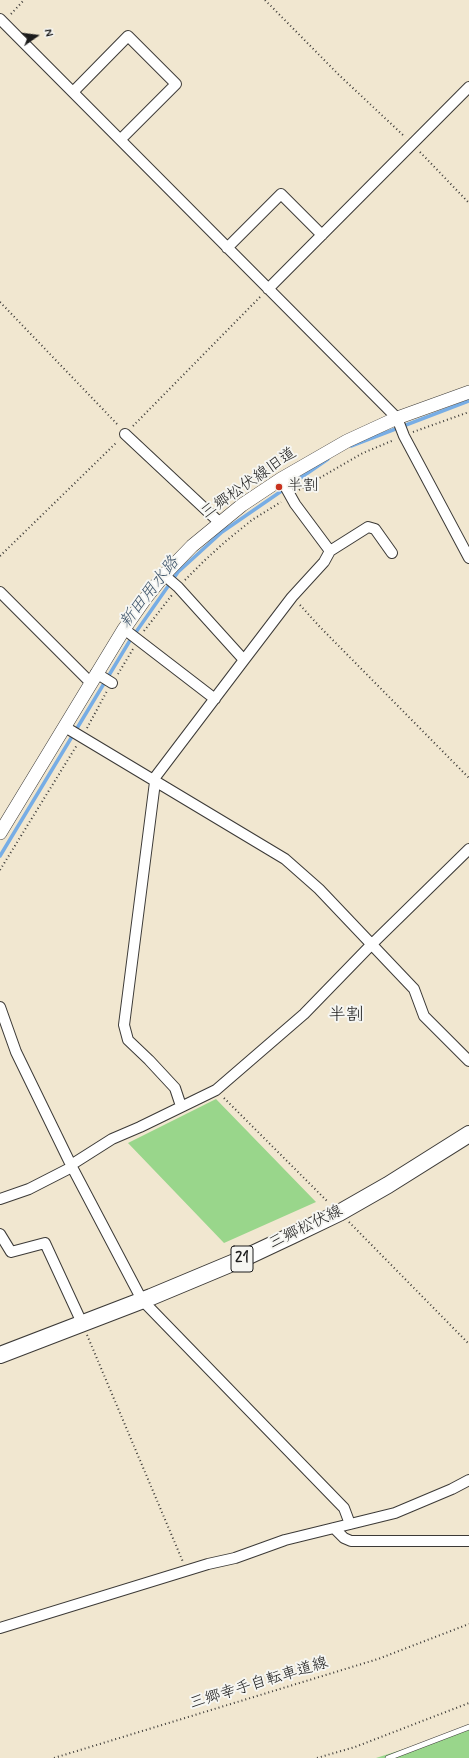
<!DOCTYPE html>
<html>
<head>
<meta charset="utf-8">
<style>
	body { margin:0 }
	#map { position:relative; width:469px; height:1758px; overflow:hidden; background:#f1e7d0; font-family:Mynerve,sans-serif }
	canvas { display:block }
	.north { position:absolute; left:16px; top:16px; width:40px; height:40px; -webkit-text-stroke:3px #f6f6f2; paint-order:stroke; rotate:76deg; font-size:11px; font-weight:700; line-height:16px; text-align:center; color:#1c1c1c }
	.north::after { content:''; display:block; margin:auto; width:14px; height:18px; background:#1c1c1c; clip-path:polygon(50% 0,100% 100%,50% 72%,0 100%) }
</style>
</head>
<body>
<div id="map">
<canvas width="469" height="1758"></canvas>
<div class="north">N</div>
</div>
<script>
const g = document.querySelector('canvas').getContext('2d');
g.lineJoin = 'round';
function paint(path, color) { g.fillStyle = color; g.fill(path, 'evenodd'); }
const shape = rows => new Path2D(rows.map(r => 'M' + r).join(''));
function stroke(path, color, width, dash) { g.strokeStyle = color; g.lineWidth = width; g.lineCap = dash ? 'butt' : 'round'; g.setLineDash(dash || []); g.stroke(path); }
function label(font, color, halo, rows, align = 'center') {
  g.font = font + ' Mynerve,"Klee One",sans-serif'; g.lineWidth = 4; g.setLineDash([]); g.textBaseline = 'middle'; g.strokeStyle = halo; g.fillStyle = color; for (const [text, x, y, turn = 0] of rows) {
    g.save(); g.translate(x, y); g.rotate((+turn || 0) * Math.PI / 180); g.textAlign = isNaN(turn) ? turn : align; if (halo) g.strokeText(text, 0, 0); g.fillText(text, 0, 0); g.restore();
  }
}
paint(shape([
	[216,1099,316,1202,224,1243,128,1143],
	[469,1728,469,1758,376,1758]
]), '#99d68b');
stroke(shape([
	[351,446,469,401],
	[0,856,129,642,178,572,222,532,328,459]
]), '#77ade5', 3.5);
const service = shape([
	[388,1758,469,1727]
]);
const minor = shape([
	[0,19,397,418,404,436,469,558],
	[73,92,128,36,176,84,121,139],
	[227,248,281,194,322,235],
	[268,289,469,87],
	[125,434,219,522],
	[281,479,295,504,330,551],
	[164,575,178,587,244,660],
	[0,592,91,683],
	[124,629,215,699],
	[96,673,112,683],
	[65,727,285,859,319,889,414,989,424,1016,469,1061],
	[153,780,244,660,292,597,324,562,330,551,368,527,375,529,392,553],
	[155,782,124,1025,128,1040,149,1060,175,1088,181,1106],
	[0,1007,16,1052,72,1167,142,1300,344,1508,350,1524],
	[71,1165,112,1139,140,1127,216,1090,304,1014,372,944,469,849],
	[0,1199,29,1189,72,1167],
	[0,1234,11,1252,45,1243,82,1323],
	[334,1528,344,1538,351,1541,469,1541],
	[0,1628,208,1564,235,1558,285,1540,395,1513,452,1489,469,1480]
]);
const tertiary = shape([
	[0,833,124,629,145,599,164,575,192,546,242,505,281,479,347,441,397,418,469,392]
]);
const primary = shape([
	[0,1355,151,1297,242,1259,293,1235,339,1213,388,1185,469,1134]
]);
stroke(service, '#3c3a37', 6);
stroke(minor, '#3c3a37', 12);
stroke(tertiary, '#3c3a37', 14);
stroke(primary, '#3c3a37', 18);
stroke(shape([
	[265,0,338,74,404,136],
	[11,14,24,0],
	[420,152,469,203],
	[0,302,118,425],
	[133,426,260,297],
	[413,432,469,412],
	[299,490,363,453,394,440],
	[0,556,117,442],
	[185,580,204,561,226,541,252,520,281,502],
	[300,605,320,627,469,778],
	[144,631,172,595],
	[118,674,133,649],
	[87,728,107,691],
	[0,870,77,745],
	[224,1098,328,1202],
	[349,1222,469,1344],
	[87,1335,183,1562],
	[54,1758,378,1659,469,1624],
	[317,1758,355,1747,469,1703]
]), '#3c3a37', 2, [1, 3]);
stroke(service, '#fff', 5);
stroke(minor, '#fff', 10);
stroke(tertiary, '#fff', 13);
stroke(primary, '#fff', 16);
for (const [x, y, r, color] of [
	[279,487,4,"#c8321e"]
]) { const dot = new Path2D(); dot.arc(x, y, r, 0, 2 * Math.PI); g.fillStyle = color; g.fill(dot); stroke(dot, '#f6f6f2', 1.5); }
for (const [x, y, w] of [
	[242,1259,22]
]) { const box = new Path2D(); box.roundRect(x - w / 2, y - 13, w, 26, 3); g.fillStyle = '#f6f6f2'; g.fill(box); stroke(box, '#1c1c1c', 1); }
label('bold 15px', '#1c1c1c', null, [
	["21",242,1259]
]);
label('16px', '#1c1c1c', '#f6f6f2', [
	["三郷松伏線旧道",249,484,-35],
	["三郷松伏線",306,1228,-26],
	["三郷幸手自転車道線",259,1684,-17]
]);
label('16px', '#1c1c1c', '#f6f6f2', [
	["半割",287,487]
], 'left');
label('italic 17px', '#40566c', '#f6f6f2', [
	["新田用水路",150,593,-52]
]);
label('18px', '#1c1c1c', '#f6f6f2', [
	["半割",346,1016]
]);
</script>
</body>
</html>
